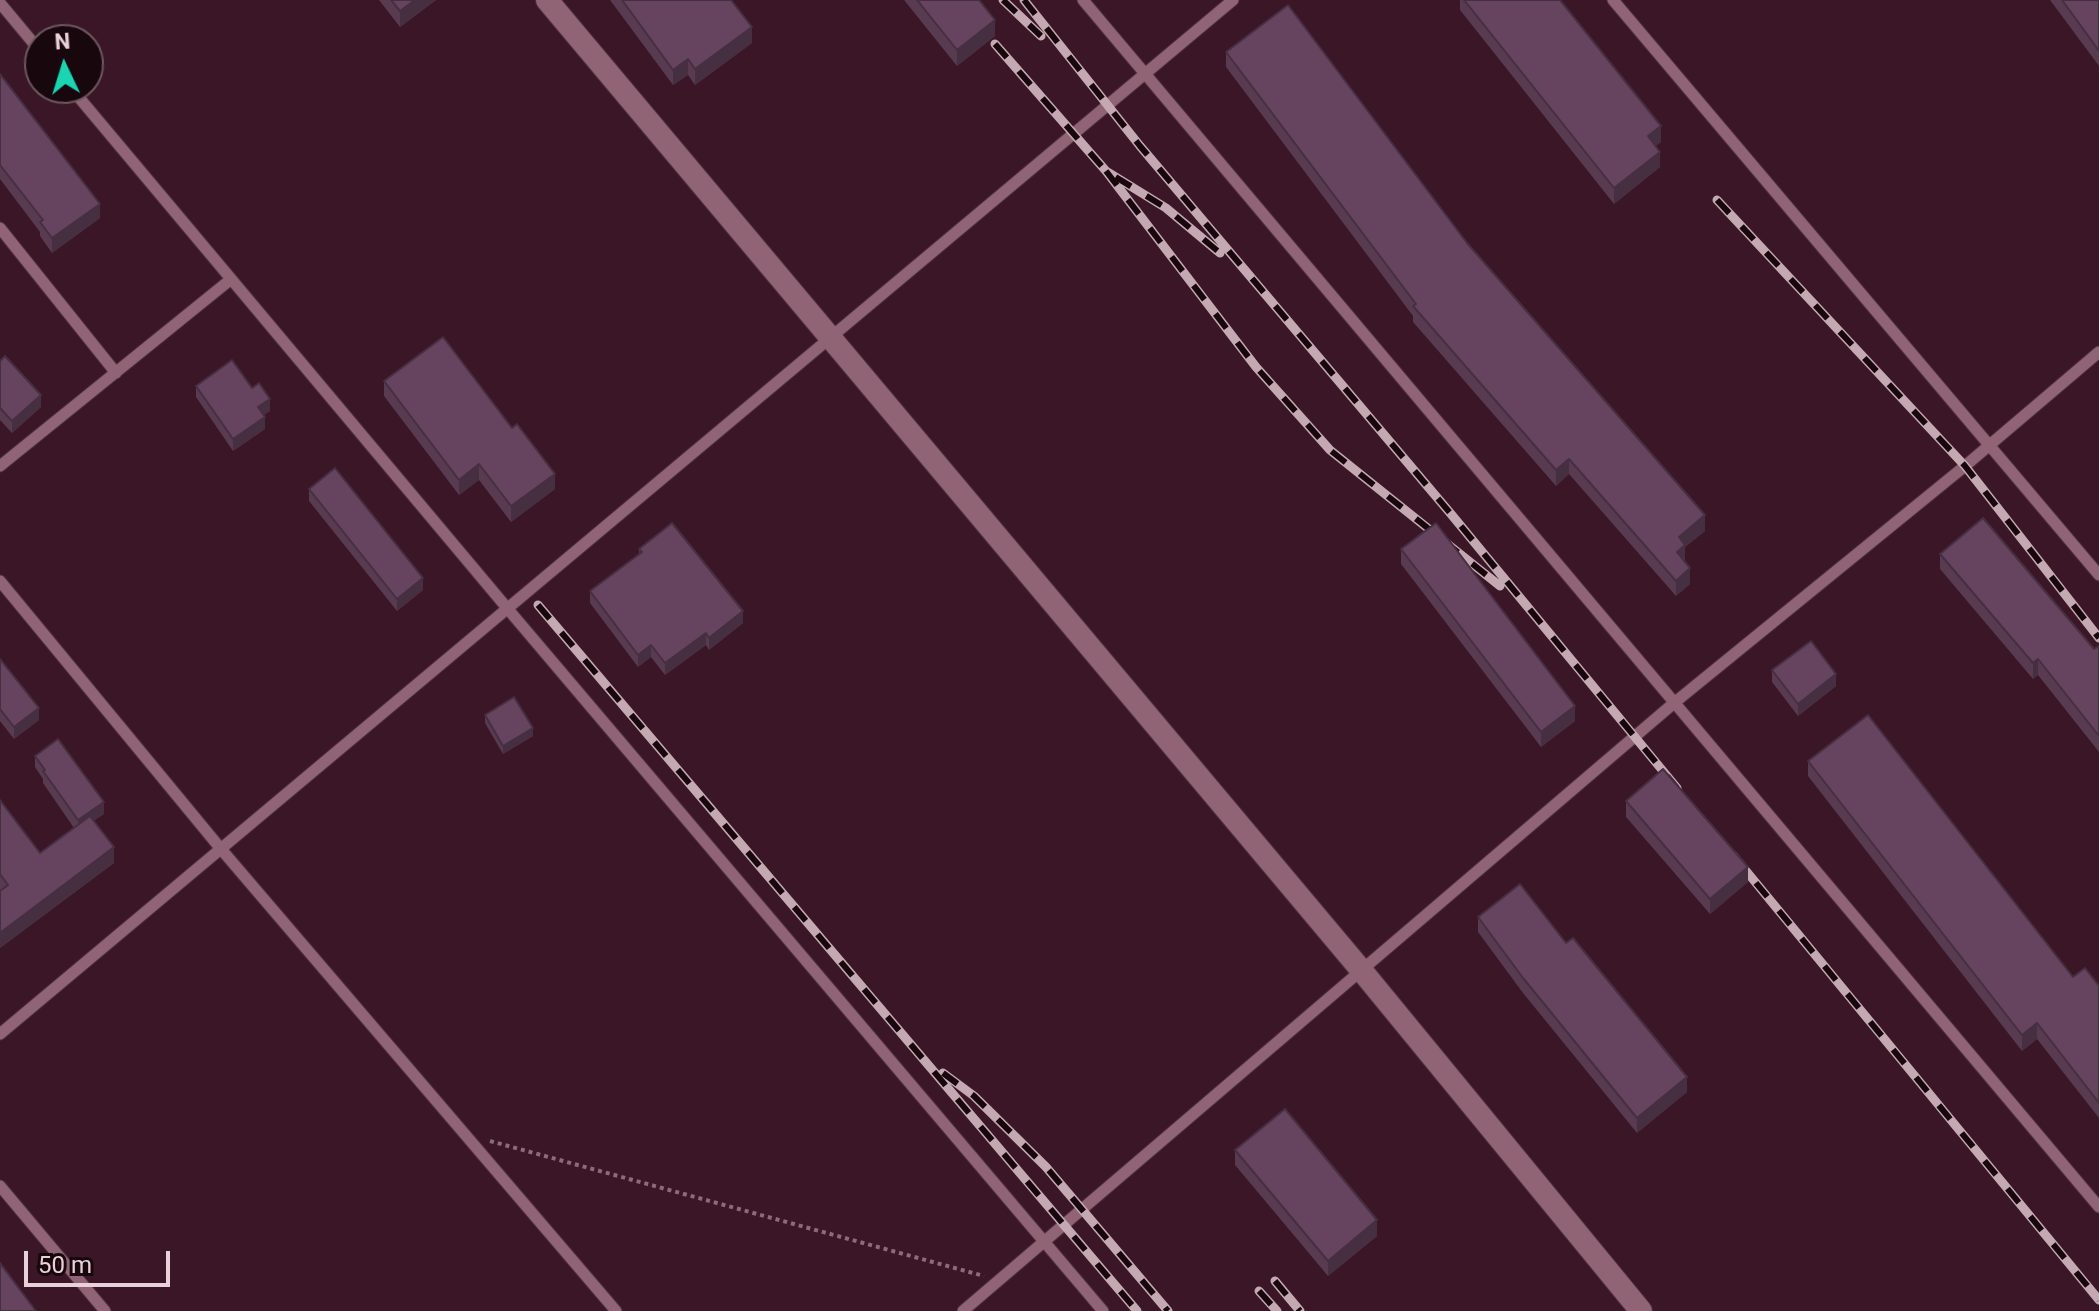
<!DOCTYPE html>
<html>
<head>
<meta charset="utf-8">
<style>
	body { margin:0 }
	#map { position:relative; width:2099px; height:1311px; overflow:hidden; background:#3a1626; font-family:Roboto,sans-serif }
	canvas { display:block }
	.north { position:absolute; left:24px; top:24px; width:80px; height:80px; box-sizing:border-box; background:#18080e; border:2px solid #6c585f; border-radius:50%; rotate:356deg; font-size:22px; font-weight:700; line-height:32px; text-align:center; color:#ead1d9 }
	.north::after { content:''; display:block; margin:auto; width:28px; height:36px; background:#1ad5b2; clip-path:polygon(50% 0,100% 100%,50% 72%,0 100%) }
	.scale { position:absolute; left:24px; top:1251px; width:146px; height:36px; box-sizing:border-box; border:4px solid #ead1d9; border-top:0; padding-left:10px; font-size:24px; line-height:28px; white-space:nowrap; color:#ead1d9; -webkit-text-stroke:6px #18080e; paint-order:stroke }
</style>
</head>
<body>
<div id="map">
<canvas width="2099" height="1311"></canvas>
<div class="north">N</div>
<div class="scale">50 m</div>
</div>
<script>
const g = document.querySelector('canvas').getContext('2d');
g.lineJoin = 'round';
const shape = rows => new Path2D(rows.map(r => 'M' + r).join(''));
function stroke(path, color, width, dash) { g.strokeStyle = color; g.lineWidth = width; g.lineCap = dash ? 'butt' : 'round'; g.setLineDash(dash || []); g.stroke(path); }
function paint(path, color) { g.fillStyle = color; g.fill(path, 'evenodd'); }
const lane = shape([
	[1083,0,2099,1207],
	[1613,0,2099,575],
	[0,3,40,51],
	[71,88,507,608,1103,1311],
	[0,228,116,373],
	[0,466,230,280],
	[0,581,221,849,616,1311],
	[0,1034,1233,0],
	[0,1186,105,1311],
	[963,1311,1674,703,1965,466,2099,352]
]);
const street = shape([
	[547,0,1362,971,1641,1311]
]);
stroke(lane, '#50333f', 13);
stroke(street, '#50333f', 24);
stroke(shape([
	[490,1141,984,1276]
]), '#8b6c78', 4, [4, 4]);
stroke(lane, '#916475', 11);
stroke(street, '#916475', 22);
const rail = shape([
	[1003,0,1041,36],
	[1024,0,1140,146,1451,514,1677,788],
	[995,44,1106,171,1166,208,1220,253],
	[1106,171,1256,367,1330,450,1500,586],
	[1717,200,1965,466,2099,638],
	[538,605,1137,1311],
	[1733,855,2099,1300],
	[943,1073,974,1096,1046,1167,1168,1311],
	[1275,1281,1300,1311],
	[1259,1291,1277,1311]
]);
stroke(rail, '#c4a9b3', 9);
stroke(rail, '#18080e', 6, [18]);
paint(shape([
	[379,0,436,0,400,27],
	[610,0,731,0,752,43,695,85,688,75,673,85],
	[904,0,979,0,995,36,957,66],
	[1460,0,1560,0,1661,142,1655,146,1660,167,1614,204,1460,10],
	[2050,0,2099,0,2099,66],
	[1226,52,1467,243,1705,531,1685,547,1685,561,1690,584,1676,596,1569,474,1556,486,1413,322,1413,316,1226,67],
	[0,74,100,218,52,253,40,236,40,232,0,179],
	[0,361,41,407,12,433,0,420],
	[384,381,555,489,511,522,479,480,459,495,384,396],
	[196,386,252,388,270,411,263,415,265,429,233,451,196,397],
	[309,489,423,590,397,611,309,501],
	[639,549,743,623,709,650,706,645,665,675,651,657,638,667,590,603,590,591,639,554],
	[1401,549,1575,721,1541,747,1401,564],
	[1940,554,2094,649,2099,646,2099,752,2038,675,2033,679,1940,569],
	[0,659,39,720,14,739,0,721],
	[1772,670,1836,686,1798,716,1772,682],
	[485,715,533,736,503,754,485,723],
	[35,756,104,814,93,821,114,863,0,948,0,800,40,853,74,828,43,783,43,779,35,767],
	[1808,761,2073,977,2099,986,2099,1118,2037,1039,2022,1051,1808,776],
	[1626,801,1748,882,1710,914,1626,817],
	[1478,917,1687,1092,1637,1133,1523,993,1478,932],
	[1235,1150,1377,1236,1328,1276,1235,1165]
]), '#583a51');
paint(shape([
	[415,0,436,0,400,27,400,11],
	[995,20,995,36,957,66,957,50],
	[752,27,752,43,695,85,695,69],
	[688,59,688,75,673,85,673,70],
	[1661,126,1661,142,1648,152,1648,136],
	[1660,152,1660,167,1614,204,1614,188],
	[100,204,100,218,52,253,52,238],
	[41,395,41,407,12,433,12,421],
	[270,399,270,411,258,419,258,407],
	[265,417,265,429,233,451,233,439],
	[1569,459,1569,474,1556,486,1556,470],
	[479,464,479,480,459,495,459,480],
	[555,474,555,489,511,522,511,506],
	[1705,515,1705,531,1685,547,1685,561,1677,568,1679,537],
	[1690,568,1690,584,1676,596,1676,581],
	[423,578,423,590,397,611,397,599],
	[743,611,743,623,709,650,709,638],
	[706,633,706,645,665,675,665,663],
	[651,645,651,657,638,667,638,655],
	[2038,659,2038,675,2033,679,2033,663],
	[1836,674,1836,686,1798,716,1798,704],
	[1575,706,1575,721,1541,747,1541,732],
	[39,708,39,720,14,739,14,727],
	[533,728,533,736,503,754,503,746],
	[104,802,104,814,78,832,78,820],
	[114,847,114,863,0,948,0,933],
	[1748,867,1748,882,1710,914,1710,899],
	[2037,1023,2037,1039,2022,1051,2022,1035],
	[1687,1077,1687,1092,1637,1133,1637,1118],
	[1377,1220,1377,1236,1328,1276,1328,1261]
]), '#472f42');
const building = shape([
	[391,0,415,0,400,11,391,0],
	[622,0,731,0,752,27,695,69,688,59,673,70,622,0],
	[917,0,979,0,995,20,957,50,917,0],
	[1464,0,1560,0,1661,126,1648,136,1660,152,1614,188,1464,0],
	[2062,0,2099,0,2099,51,2062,0],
	[1288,5,1467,243,1705,515,1679,537,1685,545,1677,552,1690,568,1676,581,1569,459,1556,470,1413,306,1416,304,1226,52,1288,5],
	[0,74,100,204,52,238,40,222,43,220,0,165,0,74],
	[443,337,512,428,517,424,555,474,511,506,479,464,459,480,384,381,443,337],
	[5,356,41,395,12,421,0,408,0,361,5,356],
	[232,360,252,388,259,383,270,399,258,407,265,417,233,439,196,386,232,360],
	[335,468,423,578,397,599,309,489,335,468],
	[1983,518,2094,649,2099,646,2099,736,2038,659,2033,663,1940,554,1983,518],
	[672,523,743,611,709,638,706,633,665,663,651,645,638,655,590,591,642,552,639,549,672,523],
	[1436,523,1575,706,1541,732,1401,549,1436,523],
	[1811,641,1836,674,1798,704,1772,670,1811,641],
	[0,659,39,708,14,727,0,709,0,659],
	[514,697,533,728,503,746,485,715,514,697],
	[1868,715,2073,977,2085,968,2099,986,2099,1103,2037,1023,2022,1035,1808,761,1868,715],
	[58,739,104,802,78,820,43,771,45,770,35,756,58,739],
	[1663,769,1748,867,1710,899,1626,801,1663,769],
	[0,800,40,853,90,816,114,847,0,933,0,891,8,885,0,874,0,800],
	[1520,884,1566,943,1573,938,1687,1077,1637,1118,1523,978,1478,917,1520,884],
	[1285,1109,1377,1220,1328,1261,1235,1150,1285,1109],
	[0,1263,36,1311,0,1311,0,1263]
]);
paint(building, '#66435e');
stroke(building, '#472f42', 2);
</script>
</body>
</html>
